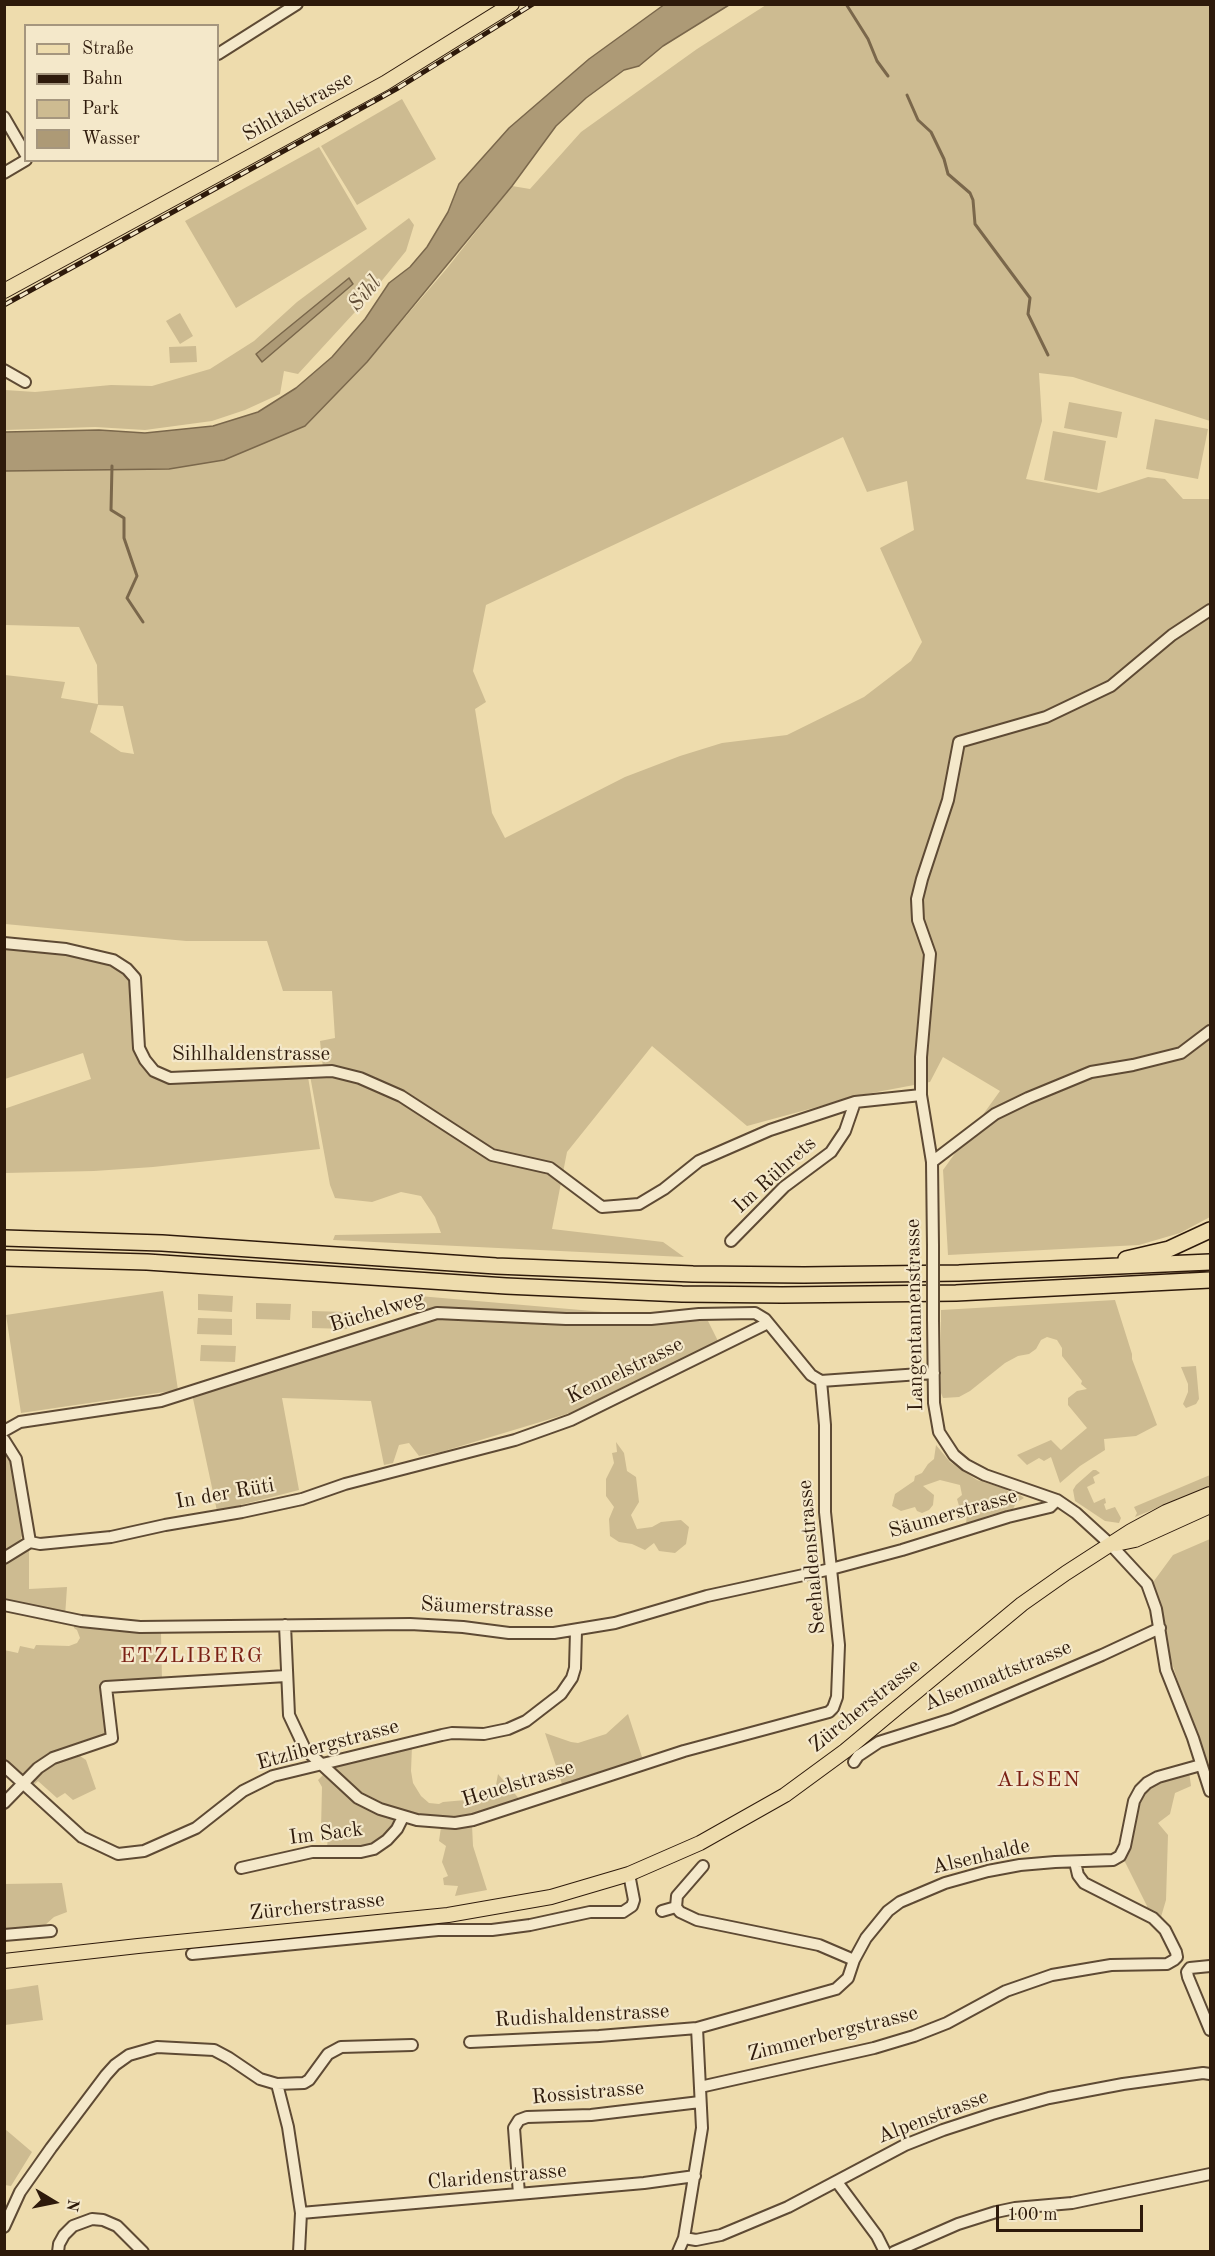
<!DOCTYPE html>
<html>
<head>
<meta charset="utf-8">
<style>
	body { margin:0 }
	#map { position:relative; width:1215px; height:2256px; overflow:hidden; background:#eedcad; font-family:"Old Standard TT",serif }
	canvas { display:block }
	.frame { position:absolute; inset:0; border:6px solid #2e1a0b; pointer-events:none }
	.legend { position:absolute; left:24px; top:24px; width:195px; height:138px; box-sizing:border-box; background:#f4e8ca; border:2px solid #a5967e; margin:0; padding:8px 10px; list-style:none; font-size:18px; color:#2e1a0b }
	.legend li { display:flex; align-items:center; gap:12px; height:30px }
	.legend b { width:30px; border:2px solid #a5967e }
	.north { position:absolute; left:24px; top:2172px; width:60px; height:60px; -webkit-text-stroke:4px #f4e8ca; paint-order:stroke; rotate:100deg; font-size:16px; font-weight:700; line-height:24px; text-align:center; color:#2e1a0b }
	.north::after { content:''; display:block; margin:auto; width:21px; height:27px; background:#2e1a0b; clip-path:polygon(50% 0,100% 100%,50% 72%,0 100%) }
	.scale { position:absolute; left:996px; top:2205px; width:147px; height:27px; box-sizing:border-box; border:3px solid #2e1a0b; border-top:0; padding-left:8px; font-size:18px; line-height:21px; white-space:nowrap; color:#2e1a0b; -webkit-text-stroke:4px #f4e8ca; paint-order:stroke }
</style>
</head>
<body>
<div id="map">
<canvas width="1215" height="2256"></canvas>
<div class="frame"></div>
<ul class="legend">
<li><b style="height:8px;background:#eedcad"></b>Straße</li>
<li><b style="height:8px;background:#2e1a0b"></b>Bahn</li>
<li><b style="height:16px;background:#cdbb91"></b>Park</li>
<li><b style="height:16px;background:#ad9a76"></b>Wasser</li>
</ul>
<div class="north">N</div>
<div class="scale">100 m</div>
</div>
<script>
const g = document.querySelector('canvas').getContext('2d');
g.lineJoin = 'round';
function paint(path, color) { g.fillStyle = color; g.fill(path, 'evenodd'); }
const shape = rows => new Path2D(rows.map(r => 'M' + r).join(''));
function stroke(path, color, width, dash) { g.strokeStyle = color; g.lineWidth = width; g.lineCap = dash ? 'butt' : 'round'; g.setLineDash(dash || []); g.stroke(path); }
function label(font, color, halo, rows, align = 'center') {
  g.font = font + ' "Old Standard TT",serif'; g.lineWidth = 4.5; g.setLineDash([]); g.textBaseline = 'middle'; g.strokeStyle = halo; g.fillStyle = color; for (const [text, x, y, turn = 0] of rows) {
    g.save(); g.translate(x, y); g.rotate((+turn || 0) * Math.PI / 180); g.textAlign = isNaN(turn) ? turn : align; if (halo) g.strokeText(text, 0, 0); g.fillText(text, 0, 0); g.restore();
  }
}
paint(shape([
	[766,5,1210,5,1210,421,1073,377,1039,373,1042,421,1026,479,1099,493,1148,477,1165,479,1183,499,1209,499,1210,486,1210,1217,1180,1233,1139,1245,948,1255,943,1170,1000,1091,943,1057,930,1082,861,1095,747,1126,652,1046,567,1152,552,1229,663,1242,684,1257,333,1240,335,1235,441,1233,435,1217,421,1196,401,1192,372,1202,335,1198,330,1185,309,1070,323,1068,320,1041,335,1038,332,991,283,991,267,941,186,941,5,924,5,675,65,682,61,698,98,704,97,665,79,627,5,625,5,471,169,469,305,426,367,362,448,267,512,186,530,189,581,132,697,49],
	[843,437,867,492,907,481,914,530,880,548,922,642,911,661,864,697,787,735,722,743,680,756,625,777,505,838,492,813,475,709,486,702,473,671,486,605],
	[98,705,123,706,134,754,121,752,90,732],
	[402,99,436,159,357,205,321,146],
	[319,147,367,229,236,308,185,221],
	[409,218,414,225,406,251,366,300,298,374,284,371,280,394,245,410,212,421,145,430,95,427,5,430,5,390,35,392,111,385,152,386,210,369,254,341,297,302],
	[180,313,193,336,180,344,166,321],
	[196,346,197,362,170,363,169,347],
	[1069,402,1122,412,1117,438,1064,428],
	[1155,419,1208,429,1198,479,1146,469],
	[1053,431,1106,441,1097,490,1044,480],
	[5,945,102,959,125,971,131,981,136,1047,158,1076,308,1077,320,1149,153,1167,94,1171,5,1173,4,1109,91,1079,83,1053,5,1079],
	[163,1291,178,1390,21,1413,6,1315],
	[198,1294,233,1296,232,1312,198,1310],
	[419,1296,708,1321,718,1341,570,1413,441,1452,419,1456,409,1443,399,1445,393,1463,384,1465,371,1401,282,1398,299,1490,217,1511,192,1394,426,1319],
	[1115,1300,1132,1354,1132,1359,1157,1425,1136,1436,1104,1439,1105,1450,1080,1466,1060,1483,1051,1457,1044,1461,1039,1458,1027,1465,1017,1455,1051,1440,1061,1450,1087,1428,1068,1405,1068,1398,1077,1391,1087,1389,1081,1384,1082,1381,1062,1356,1062,1348,1057,1340,1047,1337,1041,1340,1036,1349,1029,1354,1018,1356,1005,1363,970,1391,959,1397,943,1398,941,1393,941,1310],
	[256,1303,291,1304,290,1320,256,1319],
	[312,1311,347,1312,347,1329,312,1328],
	[198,1318,232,1319,232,1335,197,1334],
	[201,1345,236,1346,235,1362,200,1361],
	[1196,1366,1199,1399,1196,1404,1186,1408,1183,1404,1188,1392,1188,1384,1181,1367],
	[616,1442,624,1453,627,1471,636,1477,639,1502,631,1515,637,1529,652,1527,661,1522,681,1520,689,1527,686,1544,675,1553,659,1551,654,1543,645,1550,632,1544,619,1542,610,1536,609,1519,614,1507,606,1496,606,1479,614,1463,612,1453,617,1452],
	[4,1445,10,1451,24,1531,19,1543,5,1551],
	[936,1445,950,1462,977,1480,1006,1489,1009,1492,1005,1495,993,1498,996,1508,1007,1505,1006,1501,1020,1495,1024,1498,1016,1503,1013,1509,990,1515,966,1524,967,1514,960,1509,957,1499,962,1495,960,1485,940,1480,923,1486,934,1495,933,1505,929,1510,922,1513,917,1511,915,1507,901,1511,892,1506,895,1494,914,1481,915,1476,922,1473,928,1464,934,1459],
	[1093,1470,1096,1470,1100,1473,1093,1477,1095,1483,1087,1487,1094,1503,1105,1498,1106,1503,1104,1504,1106,1510,1115,1507,1121,1518,1119,1523,1105,1521,1075,1501,1073,1490,1076,1485],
	[1210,1475,1210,1486,1135,1517,1137,1513,1134,1507],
	[1210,1539,1210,1781,1170,1657,1151,1585,1173,1555],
	[29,1550,29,1589,67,1587,65,1617,5,1602,4,1563],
	[74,1625,103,1629,161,1632,162,1681,102,1684,109,1730,108,1736,22,1775,17,1774,5,1761,4,1650,18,1653,20,1646,34,1649,36,1645,69,1646,77,1643,80,1638,77,1630,74,1628],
	[628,1714,643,1760,563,1787,545,1733,571,1742,578,1743,606,1734],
	[412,1746,411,1771,413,1783,421,1796,429,1803,439,1804,443,1802,477,1799,492,1794,496,1785,498,1774,521,1801,477,1815,427,1817,385,1807,365,1796,335,1773,335,1765],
	[77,1754,86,1760,96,1789,73,1800,65,1793,57,1798,38,1781,32,1787,31,1780,47,1766],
	[1189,1771,1191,1786,1175,1793,1170,1814,1158,1823,1168,1835,1166,1900,1161,1917,1145,1910,1147,1906,1124,1860,1130,1840,1130,1796,1150,1783],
	[323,1775,348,1797,395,1821,395,1826,386,1836,374,1844,358,1849,327,1848,328,1836,321,1829,322,1787,318,1780],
	[472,1825,473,1846,487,1890,455,1896,458,1886,444,1885,443,1878,448,1876,442,1862,446,1846,439,1841,441,1827],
	[62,1883,67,1912,54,1917,44,1926,5,1931,4,1884],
	[38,1985,43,2020,5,2025,5,1990],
	[5,2129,32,2152,11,2186,5,2185]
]), '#cdbb91');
const water = shape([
	[665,4,729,5,663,46,639,66,624,70,586,98,556,126,512,186,367,362,305,426,224,460,169,469,5,471,5,432,99,430,145,433,213,426,258,412,296,388,332,357,365,319,389,283,410,267,427,247,448,212,459,184,509,128,589,59,665,4],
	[349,278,353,284,262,362,256,354,349,278]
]);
paint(water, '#ad9a76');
stroke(water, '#7a674b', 1.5);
stroke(shape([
	[846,4,868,39,877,61,888,76],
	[907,95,918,120,931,132,944,159,948,174,970,193,973,200,975,224,1030,298,1028,314,1048,355],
	[112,466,111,510,124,518,124,538,137,576,127,598,143,622]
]), '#7a674b', 3);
const minor = shape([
	[218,54,297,4],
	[4,117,26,155],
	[4,173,26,160],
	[4,370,25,382],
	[4,943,66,949,113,960,127,969,135,978,139,1048,145,1060,154,1071,170,1078,332,1071,360,1078,401,1096,492,1155,550,1168,602,1207,639,1204,664,1189,699,1161,770,1130,855,1102,921,1095],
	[932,1162,995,1114,1028,1098,1091,1072,1133,1065,1181,1053,1210,1031],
	[731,1241,784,1187,831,1152,845,1131,855,1102],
	[933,1246,932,1162,921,1095,921,1057,930,954,918,920,917,899,922,879,948,800,959,742,1046,717,1111,686,1172,635,1210,610],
	[933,1319,934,1403,939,1432,954,1455,966,1465,985,1475,1057,1500,1076,1513,1111,1545,1147,1584,1156,1609,1166,1670,1193,1738,1210,1791],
	[4,1431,20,1422,161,1401,437,1313,566,1319,651,1319,699,1314,755,1313,765,1319,811,1375,821,1381,934,1373],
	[4,1440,16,1459,30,1542],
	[30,1542,40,1544,111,1537,165,1525,242,1512,302,1499,345,1484,515,1440,571,1420,768,1323],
	[4,1558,30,1542],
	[4,1605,81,1621,140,1627,410,1624,463,1627,509,1633,554,1633,615,1623,707,1596,831,1569,902,1550,1008,1517,1050,1507,1057,1500],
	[285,1625,289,1715,305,1749,358,1798,380,1809,417,1820,455,1823,473,1820,684,1751,829,1712,833,1708,837,1697,839,1645,825,1512,825,1425,821,1381],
	[854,1762,858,1756,879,1742,952,1719,1102,1655,1160,1628],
	[4,1766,82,1837,118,1854,144,1851,196,1828,243,1791,273,1776,442,1735,452,1733,484,1734,508,1729,526,1721,561,1694,572,1678,575,1668,576,1631],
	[4,1803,38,1768,53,1758,112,1738,106,1687,286,1676],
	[703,1866,677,1896,676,1907,680,1912,697,1920,819,1945,854,1960],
	[241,1868,312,1852,361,1852,374,1849,387,1840,397,1829,403,1817],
	[662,1911,676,1907],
	[4,1935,51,1931],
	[192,1954,438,1930,492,1930,530,1925,590,1912,623,1912,632,1906,634,1900,629,1874],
	[1210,1966,1190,1968,1187,1972,1188,1977,1210,2030],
	[470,2042,599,2036,697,2028,836,1989,848,1978,854,1960,866,1938,888,1911,900,1902,945,1883,988,1871,1020,1865,1055,1862,1113,1860,1120,1856,1125,1846,1134,1801,1140,1790,1147,1783,1158,1777,1201,1765],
	[277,2084,288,2127,301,2213,299,2252],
	[700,2087,874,2048,914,2036,947,2023,1006,1991,1052,1975,1111,1965,1167,1964,1174,1960,1177,1957,1176,1952,1165,1930,1153,1918,1084,1883,1078,1875,1075,1862],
	[837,2182,877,2236,885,2252],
	[519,2194,514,2128,519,2120,527,2117,591,2115,700,2102],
	[301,2213,644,2183,695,2176],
	[4,2227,20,2192,51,2148,106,2075,115,2065,129,2055,157,2047,214,2050,229,2058,260,2079,277,2084,304,2083,309,2080,328,2054,341,2047,412,2045],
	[684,2238,696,2240,721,2235,788,2207,905,2145,943,2130,992,2114,1049,2098,1123,2084,1203,2073,1210,2074],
	[58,2252,59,2244,64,2235,73,2226,92,2219,103,2220,117,2226,143,2252],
	[678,2252,684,2238,702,2128,697,2028],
	[894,2252,958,2224,996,2212,1015,2208,1072,2203,1210,2174]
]);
const major = shape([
	[4,291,385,83,512,4],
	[1116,1544,1135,1540,1210,1506],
	[4,1961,138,1946,448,1915,551,1897,629,1874,700,1843,785,1795,845,1751,1022,1604,1066,1573,1131,1531,1166,1512,1210,1494]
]);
const highway = shape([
	[4,1238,162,1243,496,1266,693,1274,804,1275,959,1273,1210,1262],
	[4,1258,147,1262,506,1286,682,1294,782,1295,956,1293,1210,1280],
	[1126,1259,1169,1249,1210,1230]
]);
stroke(minor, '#5e4a34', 14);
stroke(major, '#2e1a0b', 16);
stroke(highway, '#2e1a0b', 18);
stroke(minor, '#f4e8ca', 10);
stroke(major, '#eedcad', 14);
stroke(highway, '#eedcad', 15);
const rail = shape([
	[4,305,398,88,533,4]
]);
stroke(rail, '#2e1a0b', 5);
stroke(rail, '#f4e8ca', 3, [9]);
const minorBridge = shape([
	[933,1246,933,1319]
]);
stroke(minorBridge, '#5e4a34', 14, []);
stroke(minorBridge, '#f4e8ca', 10);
label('21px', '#2e1a0b', '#f4e8ca', [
	["Sihltalstrasse",298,107,-29],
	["Sihlhaldenstrasse",251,1054],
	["Im Rührets",775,1175,-42],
	["Büchelweg",377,1312,-17],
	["Langentannenstrasse",915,1315,-91],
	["Kennelstrasse",625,1371,-26],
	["In der Rüti",225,1494,-10],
	["Säumerstrasse",953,1514,-16],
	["Seehaldenstrasse",812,1557,-95],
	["Säumerstrasse",487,1608,3],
	["Alsenmattstrasse",998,1676,-22],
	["Zürcherstrasse",865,1706,-39],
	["Etzlibergstrasse",328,1745,-15],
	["Heuelstrasse",518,1784,-17],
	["Im Sack",326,1834,-7],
	["Alsenhalde",981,1857,-13],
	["Zürcherstrasse",317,1907,-6],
	["Rudishaldenstrasse",582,2016,-3],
	["Zimmerbergstrasse",833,2034,-14],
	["Rossistrasse",588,2093,-5],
	["Alpenstrasse",933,2117,-21],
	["Claridenstrasse",497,2177,-5]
]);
label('italic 22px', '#614d36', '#f4e8ca', [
	["Sihl",365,294,-50]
]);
g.letterSpacing = '1.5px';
label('22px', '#7a1f14', '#f4e8ca', [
	["ETZLIBERG",192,1656],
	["ALSEN",1039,1780]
]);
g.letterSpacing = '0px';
</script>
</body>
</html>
